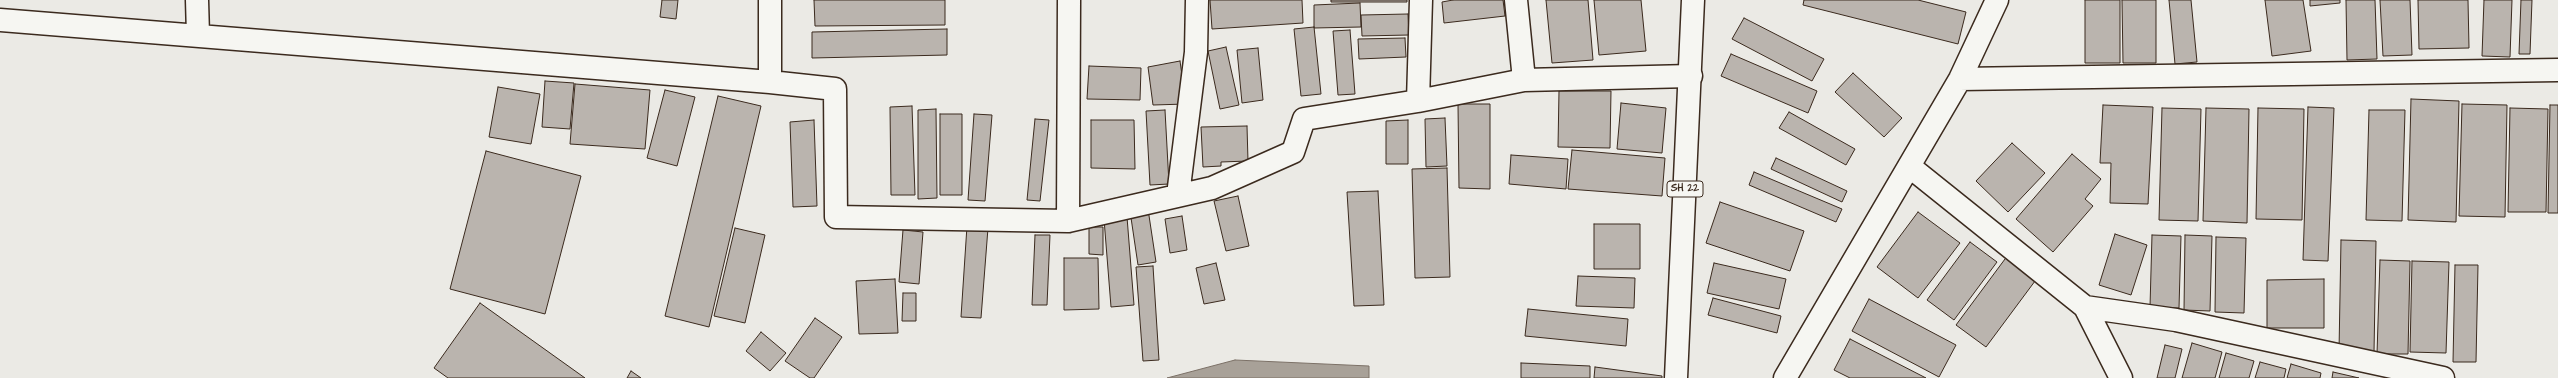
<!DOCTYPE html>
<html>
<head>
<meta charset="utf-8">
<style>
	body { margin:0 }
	canvas { display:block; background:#ebeae5 }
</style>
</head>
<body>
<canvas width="2558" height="378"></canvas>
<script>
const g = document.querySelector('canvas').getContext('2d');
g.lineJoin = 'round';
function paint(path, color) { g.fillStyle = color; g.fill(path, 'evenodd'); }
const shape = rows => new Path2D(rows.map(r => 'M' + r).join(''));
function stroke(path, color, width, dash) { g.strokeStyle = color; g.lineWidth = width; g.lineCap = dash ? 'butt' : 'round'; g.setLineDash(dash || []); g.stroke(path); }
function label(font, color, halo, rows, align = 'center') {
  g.font = font + ' "Architects Daughter",sans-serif'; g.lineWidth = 3.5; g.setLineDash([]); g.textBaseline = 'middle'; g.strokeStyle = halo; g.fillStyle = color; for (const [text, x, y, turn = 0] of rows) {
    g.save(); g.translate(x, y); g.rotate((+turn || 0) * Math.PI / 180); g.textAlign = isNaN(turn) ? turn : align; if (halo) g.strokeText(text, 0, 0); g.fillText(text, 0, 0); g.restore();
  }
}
const water = shape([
	[1235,360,1369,366,1369,378,1167,378,1235,360]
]);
paint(water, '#a8a198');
stroke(water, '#7c7167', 1);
const building = shape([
	[662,0,678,0,676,19,660,17,662,0],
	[814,0,945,0,945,25,815,26,814,0],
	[1210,0,1302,0,1303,23,1212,29,1210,0],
	[1331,0,1407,0,1407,2,1331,2,1331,0],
	[1453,0,1503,0,1505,16,1444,23,1442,2,1453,0],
	[1546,0,1588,0,1593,60,1552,63,1546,0],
	[1594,0,1641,0,1646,51,1599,55,1594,0],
	[1804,0,1918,0,1966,12,1958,44,1803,5,1804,0],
	[2085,0,2120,0,2120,63,2085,63,2085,0],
	[2122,0,2156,0,2156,63,2123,63,2122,0],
	[2169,0,2191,0,2197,62,2175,64,2169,0],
	[2265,0,2303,0,2311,51,2272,56,2265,0],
	[2310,0,2340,0,2340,3,2310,6,2310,0],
	[2346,0,2375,0,2377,59,2347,60,2346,0],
	[2380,0,2410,0,2412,55,2383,56,2380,0],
	[2418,0,2468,0,2469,48,2419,49,2418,0],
	[2484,0,2512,0,2510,57,2482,56,2484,0],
	[2521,0,2532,0,2530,54,2519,54,2521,0],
	[1360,3,1361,27,1314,28,1314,5,1360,3],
	[1408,14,1409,35,1362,36,1361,15,1408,14],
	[1744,18,1824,59,1812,81,1732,39,1744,18],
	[1314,27,1321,94,1301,96,1294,29,1314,27],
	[947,29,947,55,812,58,812,32,947,29],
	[1350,30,1355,94,1338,95,1333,31,1350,30],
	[1405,38,1406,57,1359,59,1358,39,1405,38],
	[1226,47,1239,105,1220,109,1208,51,1226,47],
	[1258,48,1263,100,1242,103,1237,50,1258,48],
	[1731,54,1817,91,1808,113,1721,76,1731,54],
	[1180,61,1186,104,1153,105,1148,67,1180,61],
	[1089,66,1141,68,1140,100,1087,99,1089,66],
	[1853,73,1902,118,1884,137,1835,92,1853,73],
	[545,81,574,83,570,129,542,127,545,81],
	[575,84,650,90,645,149,570,144,575,84],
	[498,87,540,94,531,144,489,137,498,87],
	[665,90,695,97,677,166,647,158,665,90],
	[1559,91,1611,91,1610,148,1558,147,1559,91],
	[718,96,761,106,709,327,665,316,718,96],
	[2411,99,2459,101,2456,222,2408,220,2411,99],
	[1621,103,1666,108,1662,153,1617,149,1621,103],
	[1458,104,1490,104,1490,189,1459,188,1458,104],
	[2462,104,2507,105,2505,217,2459,216,2462,104],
	[2103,105,2153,107,2148,204,2110,203,2111,163,2100,163,2103,105],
	[2550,105,2558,105,2558,213,2548,213,2550,105],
	[912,106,915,195,891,195,890,107,912,106],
	[2308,107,2334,108,2328,261,2303,260,2308,107],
	[2162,108,2201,109,2198,221,2159,220,2162,108],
	[2206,108,2249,109,2247,223,2203,221,2206,108],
	[2258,108,2304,109,2302,220,2256,219,2258,108],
	[2510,108,2548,109,2546,212,2508,212,2510,108],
	[936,109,937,198,918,199,918,110,936,109],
	[1165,110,1169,184,1150,185,1146,111,1165,110],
	[2369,110,2405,110,2402,221,2366,220,2369,110],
	[1789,112,1855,149,1846,165,1779,128,1789,112],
	[940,114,962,114,962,195,940,195,940,114],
	[974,114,992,115,985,201,968,200,974,114],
	[1445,118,1447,166,1426,167,1425,119,1445,118],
	[1035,119,1049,120,1040,201,1027,200,1035,119],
	[814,120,817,206,793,207,790,122,814,120],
	[1091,120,1134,120,1135,169,1091,168,1091,120],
	[1408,120,1408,164,1386,164,1386,121,1408,120],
	[1247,126,1248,161,1221,162,1221,166,1203,167,1201,127,1247,126],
	[2012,143,2045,173,2008,212,1976,181,2012,143],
	[1572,150,1665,158,1662,196,1568,189,1572,150],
	[486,151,581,176,545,314,450,289,486,151],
	[2072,154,2101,179,2085,199,2093,206,2053,252,2016,219,2072,154],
	[1511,155,1568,159,1566,189,1509,184,1511,155],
	[1776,158,1847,191,1842,202,1771,169,1776,158],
	[1447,168,1450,277,1415,278,1412,169,1447,168],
	[1754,172,1842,209,1836,222,1749,185,1754,172],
	[1378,191,1384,305,1354,306,1347,192,1378,191],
	[1238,196,1249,246,1226,251,1214,201,1238,196],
	[1720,202,1804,231,1790,271,1706,243,1720,202],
	[1148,209,1156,262,1138,265,1130,211,1148,209],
	[1918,212,1960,243,1918,298,1877,267,1918,212],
	[1182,216,1187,250,1170,253,1165,219,1182,216],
	[1127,217,1134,305,1111,307,1104,219,1127,217],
	[1594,224,1640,224,1640,269,1594,269,1594,224],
	[967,226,988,228,981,318,961,317,967,226],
	[1089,227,1103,227,1103,255,1089,254,1089,227],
	[735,228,765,235,745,323,714,316,735,228],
	[903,230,923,232,919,284,899,282,903,230],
	[2115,234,2147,245,2131,295,2099,285,2115,234],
	[1035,235,1050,235,1047,305,1032,305,1035,235],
	[2152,235,2181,236,2179,308,2150,307,2152,235],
	[2185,235,2212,236,2210,311,2184,310,2185,235],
	[2216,237,2246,238,2244,313,2215,312,2216,237],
	[2341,240,2376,241,2374,352,2339,351,2341,240],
	[1970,242,1997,262,1954,320,1927,300,1970,242],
	[2008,255,2038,277,1986,347,1956,325,2008,255],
	[1064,258,1098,258,1099,309,1064,310,1064,258],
	[2380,260,2410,261,2408,354,2377,354,2380,260],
	[2412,261,2449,262,2446,353,2410,352,2412,261],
	[1216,263,1225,300,1204,304,1196,268,1216,263],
	[1714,263,1786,279,1779,309,1707,293,1714,263],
	[2455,265,2478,265,2476,362,2453,362,2455,265],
	[1153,266,1159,360,1143,361,1136,267,1153,266],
	[1578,276,1635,278,1634,308,1576,306,1578,276],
	[895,279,898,333,859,334,856,281,895,279],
	[2324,279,2324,328,2267,328,2267,280,2324,279],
	[903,293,916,293,916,321,902,321,903,293],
	[1713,298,1781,316,1777,333,1708,315,1713,298],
	[1869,299,1956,345,1939,377,1852,331,1869,299],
	[480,303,585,378,448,378,434,368,480,303],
	[1528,309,1628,319,1626,346,1525,336,1528,309],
	[815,318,842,337,814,378,810,378,785,361,815,318],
	[761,332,786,353,770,371,746,351,761,332],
	[1850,339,1926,378,1850,378,1834,370,1850,339],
	[2192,343,2222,352,2215,378,2182,378,2192,343],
	[2165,345,2182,349,2175,378,2157,378,2165,345],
	[2226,353,2254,361,2249,378,2219,378,2226,353],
	[2260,362,2286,369,2284,378,2255,378,2260,362],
	[1521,363,1590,366,1590,378,1521,378,1521,363],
	[2291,364,2321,373,2320,378,2287,378,2291,364],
	[1595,367,1662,376,1662,378,1594,378,1595,367],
	[631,371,641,378,627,378,631,371],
	[2333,372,2359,378,2332,378,2333,372]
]);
paint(building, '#bab4ae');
stroke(building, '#3b2a1e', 1);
const minor = shape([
	[197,0,198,35],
	[1516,0,1524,80],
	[0,20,770,82,770,0],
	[1960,79,2558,70],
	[770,82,835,89,836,217,1068,221,1212,188,1293,152,1304,119,1418,101,1524,80,1691,76],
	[1418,101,1421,0],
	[1909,166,2085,307,2121,378],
	[1178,195,1196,52,1197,0],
	[1068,221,1069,0],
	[2085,307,2176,320,2443,378],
	[1785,378,1960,79,1997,0]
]);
const primary = shape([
	[1676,378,1693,0]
]);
stroke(minor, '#3b2a1e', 25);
stroke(primary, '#3b2a1e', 25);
stroke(minor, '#f6f6f2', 22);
stroke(primary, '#f6f6f2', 22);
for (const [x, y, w] of [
	[1685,189,36]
]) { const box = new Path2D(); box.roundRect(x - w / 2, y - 8, w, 16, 3); g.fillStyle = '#f6f6f2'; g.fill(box); stroke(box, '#3b2a1e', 1); }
label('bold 10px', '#3b2a1e', null, [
	["SH 22",1685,189]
]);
</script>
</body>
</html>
